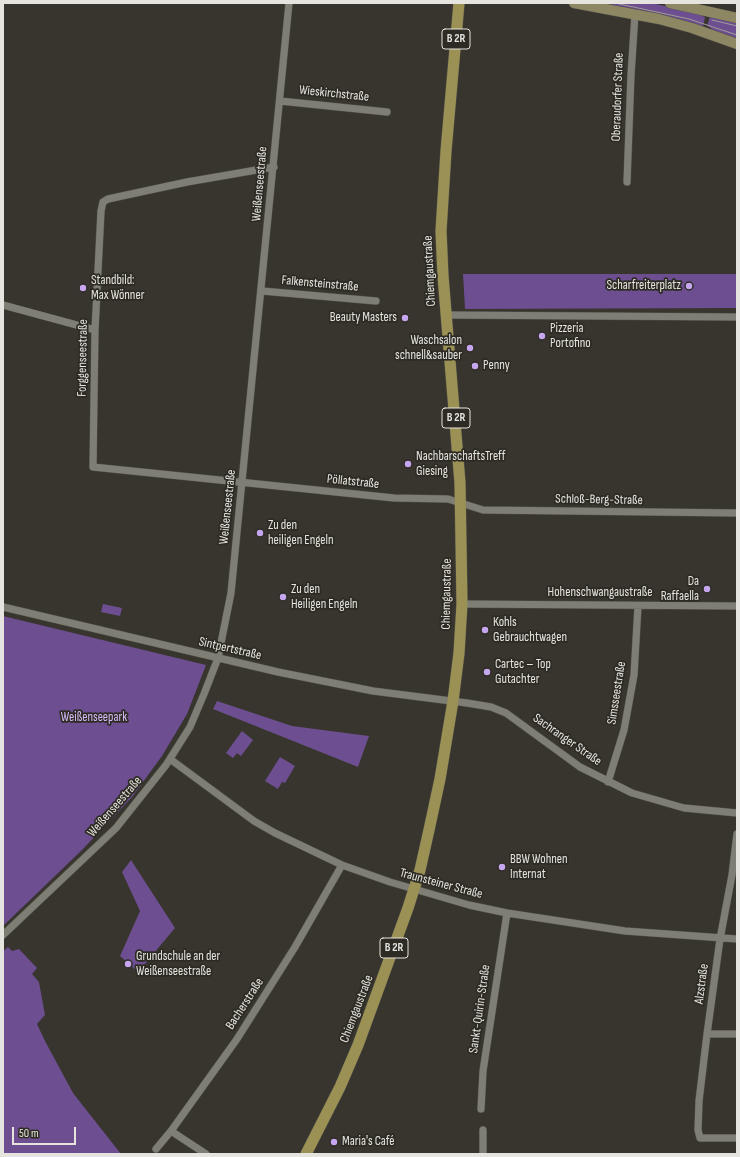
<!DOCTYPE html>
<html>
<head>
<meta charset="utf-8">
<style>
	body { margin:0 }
	#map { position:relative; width:740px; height:1157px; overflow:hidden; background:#37352d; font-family:"Sofia Sans Condensed",sans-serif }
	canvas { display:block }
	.frame { position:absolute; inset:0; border:4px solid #e5e4de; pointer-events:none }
	.scale { position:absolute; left:12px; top:1127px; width:64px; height:18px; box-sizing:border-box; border:2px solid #e5e4de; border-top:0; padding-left:5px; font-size:12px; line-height:14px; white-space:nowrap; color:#e5e4de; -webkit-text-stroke:3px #2d2b23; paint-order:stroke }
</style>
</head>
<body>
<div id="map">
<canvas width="740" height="1157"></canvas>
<div class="frame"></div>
<div class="scale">50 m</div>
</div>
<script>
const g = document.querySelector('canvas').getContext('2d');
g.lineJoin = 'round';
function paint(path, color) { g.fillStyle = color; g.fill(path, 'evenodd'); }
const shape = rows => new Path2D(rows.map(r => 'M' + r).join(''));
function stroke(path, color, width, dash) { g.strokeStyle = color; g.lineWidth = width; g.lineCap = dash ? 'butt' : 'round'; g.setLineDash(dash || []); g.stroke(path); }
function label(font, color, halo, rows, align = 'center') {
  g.font = font + ' "Sofia Sans Condensed",sans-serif'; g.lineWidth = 3.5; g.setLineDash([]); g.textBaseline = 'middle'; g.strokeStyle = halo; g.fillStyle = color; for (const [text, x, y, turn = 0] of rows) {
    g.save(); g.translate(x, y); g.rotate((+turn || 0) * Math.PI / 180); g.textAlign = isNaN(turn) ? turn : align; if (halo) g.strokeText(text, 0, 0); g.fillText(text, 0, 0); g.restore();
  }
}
paint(shape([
	[599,3,651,3,702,14,702,16,705,17,703,27],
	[710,16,737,22,737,40,710,30,711,28,707,26],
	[463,274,737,274,737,308,465,309],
	[103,604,122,608,120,616,101,612],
	[3,616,206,665,187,714,162,756,132,797,82,850,3,926],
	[217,701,292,726,369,736,358,767,213,709],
	[242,731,253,740,241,756,237,753,233,758,226,753],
	[280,757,295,766,285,783,282,782,278,789,265,781],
	[131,860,175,928,138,972,120,956,140,911,122,872],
	[8,947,12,951,19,949,37,968,32,974,39,982,45,1015,37,1024,45,1041,73,1093,121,1154,3,1154,3,951]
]), '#6d4e90');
const street = shape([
	[280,101,387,112],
	[274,167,187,182,108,199,103,202,101,211,95,330,93,467,394,498,448,499,483,510,737,513],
	[627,182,631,75,635,14],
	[262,291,376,301],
	[3,305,95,330],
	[447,315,737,317],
	[462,604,737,606],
	[3,607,278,672,373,691,467,703,491,707,506,713,580,767,632,793,684,808,737,813],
	[170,759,254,821,275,833,342,865,390,882,469,905,507,913,625,931,737,939],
	[608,782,624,730,634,675,638,606],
	[737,834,732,875,720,939,707,1034,699,1101,698,1130,700,1138,737,1138],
	[3,935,116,828,166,765,190,727,204,694,218,658,231,593,289,3],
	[707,1034,737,1034],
	[481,1109,483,1071,507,913],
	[171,1131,206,1154],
	[156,1149,171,1131,237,1039,295,947,342,865],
	[483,1154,483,1130]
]);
const secondary = shape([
	[574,3,659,19,692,28,737,44],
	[670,3,737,18]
]);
const primary = shape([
	[306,1154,340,1087,358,1045,408,908,420,870,429,830,440,779,453,701,459,653,462,604,460,483,443,276,441,231,446,151,459,3]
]);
stroke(street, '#525149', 8);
stroke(secondary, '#525149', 11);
stroke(primary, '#525149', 12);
stroke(street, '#7f7e74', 7);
stroke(secondary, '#8e8764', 10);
stroke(primary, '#9c9154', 11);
stroke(shape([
	[615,3,689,19,737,35],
	[712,20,737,26]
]), '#9e9d96', 1);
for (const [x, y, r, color] of [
	[689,286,4,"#c7a6f0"],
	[83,288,4,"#c7a6f0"],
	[405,318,4,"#c7a6f0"],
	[542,336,4,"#c7a6f0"],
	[470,348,4,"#c7a6f0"],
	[475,366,4,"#c7a6f0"],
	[408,464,4,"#c7a6f0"],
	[260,533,4,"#c7a6f0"],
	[707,589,4,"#c7a6f0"],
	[283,597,4,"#c7a6f0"],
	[485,630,4,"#c7a6f0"],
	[487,672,4,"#c7a6f0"],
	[502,867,4,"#c7a6f0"],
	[128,964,4,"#c7a6f0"],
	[334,1142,4,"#c7a6f0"]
]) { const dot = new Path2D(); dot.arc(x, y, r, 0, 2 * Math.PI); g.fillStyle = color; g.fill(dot); stroke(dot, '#2d2b23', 1.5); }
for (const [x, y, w] of [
	[456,39,28],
	[456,418,28],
	[394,948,28]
]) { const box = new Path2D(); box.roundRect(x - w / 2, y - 10, w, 20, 3); g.fillStyle = '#2d2b23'; g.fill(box); stroke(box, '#e5e4de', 1); }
label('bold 12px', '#e5e4de', null, [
	["B 2R",456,39],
	["B 2R",456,418],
	["B 2R",394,948]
]);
label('13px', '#e5e4de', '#2d2b23', [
	["Wieskirchstraße",334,94,6],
	["Oberaudorfer Straße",618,97,-88],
	["Weißenseestraße",260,184,-85],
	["Chiemgaustraße",430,271,-93],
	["Falkensteinstraße",320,284,5],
	["Forggenseestraße",83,358,-89],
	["Pöllatstraße",353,482,6],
	["Schloß-Berg-Straße",599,500,1],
	["Weißenseestraße",228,507,-84],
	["Hohenschwangaustraße",600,593],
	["Chiemgaustraße",447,594,-89],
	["Sintpertstraße",230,649,13],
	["Simsseestraße",617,693,-81],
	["Sachranger Straße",567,740,35],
	["Weißenseestraße",115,807,-49],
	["Traunsteiner Straße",441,884,15],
	["Alzstraße",702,984,-82],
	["Bacherstraße",245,1004,-57],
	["Chiemgaustraße",357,1009,-69],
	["Sankt-Quirin-Straße",480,1009,-82]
]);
label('13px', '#e5e4de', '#2d2b23', [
	["Standbild:",91,281],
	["Max Wönner",91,296],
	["Scharfreiterplatz",681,286,"right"],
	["Beauty Masters",397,318,"right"],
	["Pizzeria",550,329],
	["Portofino",550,344],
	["Waschsalon",462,341,"right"],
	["schnell&sauber",462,356,"right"],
	["Penny",483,366],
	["NachbarschaftsTreff",416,457],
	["Giesing",416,472],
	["Zu den",268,526],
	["heiligen Engeln",268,541],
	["Da",699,582,"right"],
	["Raffaella",699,597,"right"],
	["Zu den",291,590],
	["Heiligen Engeln",291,605],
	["Kohls",493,623],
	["Gebrauchtwagen",493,638],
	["Cartec – Top",495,665],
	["Gutachter",495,680],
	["BBW Wohnen",510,860],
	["Internat",510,875],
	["Grundschule an der",136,957],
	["Weißenseestraße",136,972],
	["Maria's Café",342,1142]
], 'left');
label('13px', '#d7bcfb', '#2d2b23', [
	["Weißenseepark",94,718]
]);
</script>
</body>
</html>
